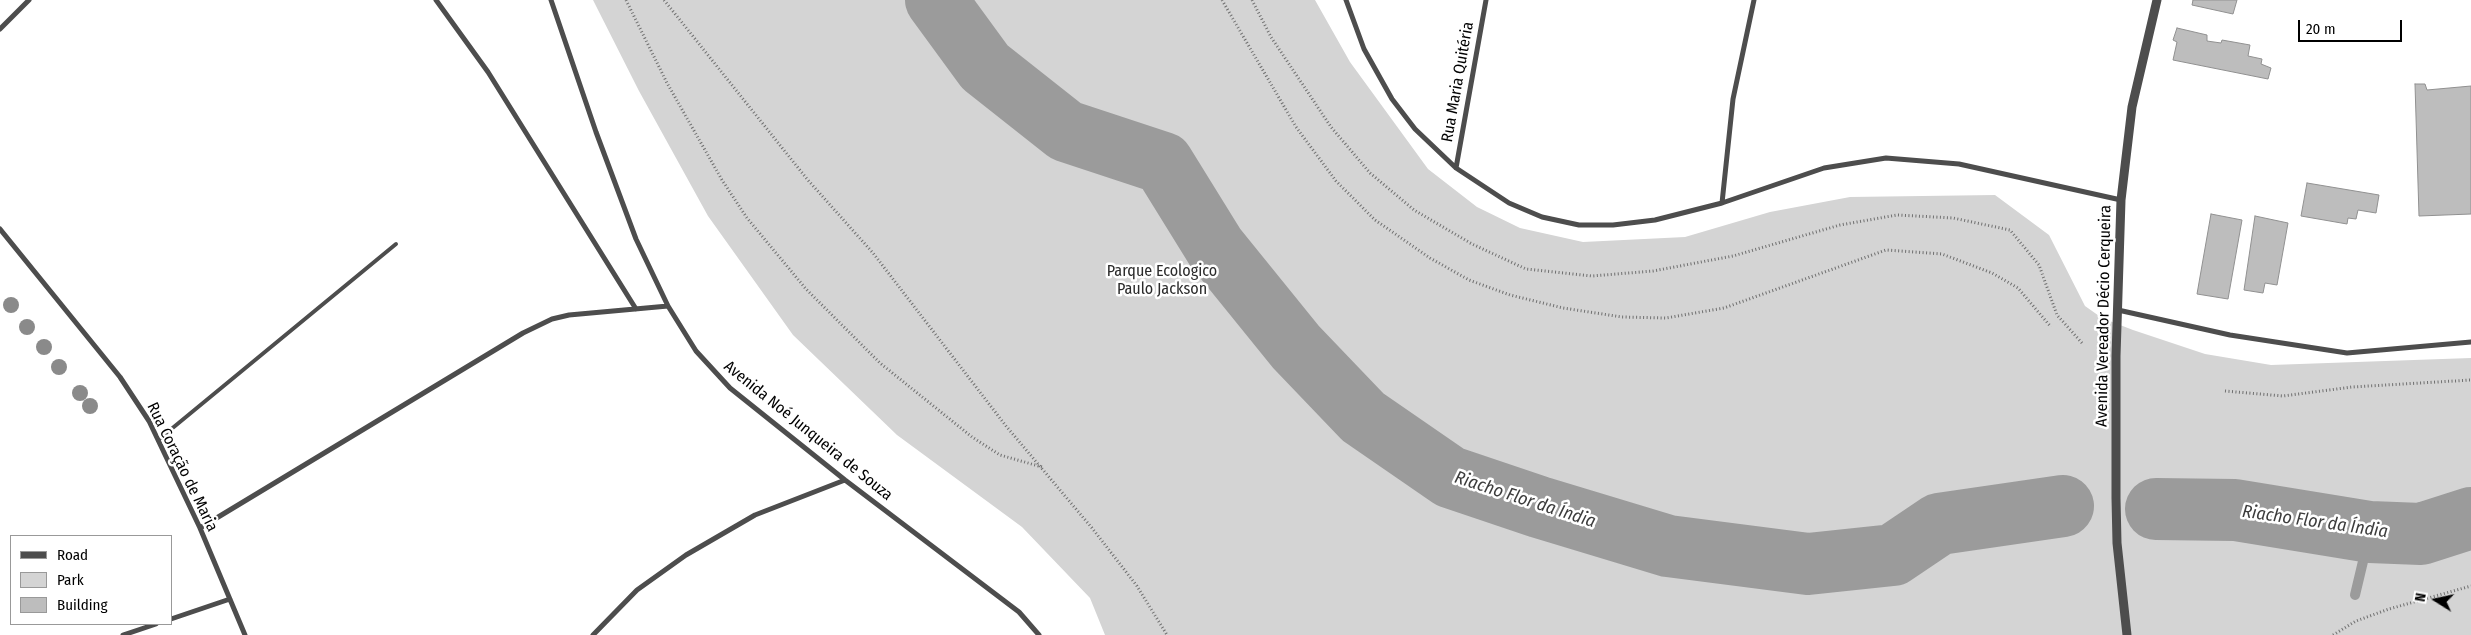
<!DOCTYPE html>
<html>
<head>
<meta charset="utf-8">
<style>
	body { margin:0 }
	#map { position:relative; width:2471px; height:635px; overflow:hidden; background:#fff; font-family:"Fira Sans Condensed",sans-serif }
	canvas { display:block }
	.legend { position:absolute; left:10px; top:535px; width:162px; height:90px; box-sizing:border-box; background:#fff; border:1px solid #999; margin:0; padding:6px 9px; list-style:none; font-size:15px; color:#000 }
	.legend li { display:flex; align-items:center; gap:10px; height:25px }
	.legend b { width:25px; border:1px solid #999 }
	.north { position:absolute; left:2411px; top:575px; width:50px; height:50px; -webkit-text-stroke:4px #fff; paint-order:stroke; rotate:280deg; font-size:14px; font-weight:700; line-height:20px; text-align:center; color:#000 }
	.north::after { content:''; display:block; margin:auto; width:18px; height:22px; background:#000; clip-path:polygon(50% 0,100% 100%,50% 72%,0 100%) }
	.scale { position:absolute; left:2298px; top:20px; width:104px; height:22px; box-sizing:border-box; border:2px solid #000; border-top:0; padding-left:6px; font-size:15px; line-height:18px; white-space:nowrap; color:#000; -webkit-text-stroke:4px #fff; paint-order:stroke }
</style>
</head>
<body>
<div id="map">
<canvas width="2471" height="635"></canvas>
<ul class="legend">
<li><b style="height:6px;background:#4d4d4d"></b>Road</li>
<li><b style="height:14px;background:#d4d4d4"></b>Park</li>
<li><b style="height:14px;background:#bdbdbd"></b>Building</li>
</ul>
<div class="north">N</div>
<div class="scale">20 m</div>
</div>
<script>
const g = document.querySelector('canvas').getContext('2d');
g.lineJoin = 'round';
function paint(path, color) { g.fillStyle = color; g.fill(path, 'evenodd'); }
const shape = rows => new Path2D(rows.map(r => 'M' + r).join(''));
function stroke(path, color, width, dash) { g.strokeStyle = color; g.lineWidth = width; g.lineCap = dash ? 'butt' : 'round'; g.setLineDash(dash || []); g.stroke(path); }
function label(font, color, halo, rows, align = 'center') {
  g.font = font + ' "Fira Sans Condensed",sans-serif'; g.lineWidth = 5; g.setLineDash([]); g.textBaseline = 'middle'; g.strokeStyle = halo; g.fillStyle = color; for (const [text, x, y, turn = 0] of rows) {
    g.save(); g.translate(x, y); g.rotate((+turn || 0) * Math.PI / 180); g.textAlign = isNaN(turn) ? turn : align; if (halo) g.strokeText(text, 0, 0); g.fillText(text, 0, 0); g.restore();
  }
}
paint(shape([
	[593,0,1315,0,1350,62,1428,169,1477,207,1520,228,1583,242,1685,237,1770,212,1850,197,1995,195,2049,235,2085,306,2102,318,2133,330,2205,354,2271,365,2471,358,2471,635,1105,635,1090,598,1022,527,897,435,793,335,708,216,639,91]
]), '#d4d4d4');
stroke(shape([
	[2355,595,2370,532]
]), '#9b9b9b', 10);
stroke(shape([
	[936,0,985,67,1066,131,1163,163,1215,247,1296,347,1363,417,1450,477,1539,507,1668,546,1808,564,1893,555,1939,524,2063,506],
	[2156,509,2235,510,2370,532,2421,534,2471,518]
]), '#9b9b9b', 62);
const building = shape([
	[2193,0,2237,0,2233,14,2192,5,2193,0],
	[2177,28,2207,35,2207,41,2221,43,2222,40,2250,45,2248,56,2262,59,2261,64,2271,68,2268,79,2173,60,2177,42,2173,40,2177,28],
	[2415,84,2425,84,2427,90,2471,86,2471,214,2419,216,2415,84],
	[2307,183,2379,195,2376,213,2358,210,2356,219,2348,218,2347,224,2301,216,2307,183],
	[2211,214,2242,220,2228,299,2197,294,2211,214],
	[2255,216,2288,223,2277,285,2265,283,2263,293,2244,290,2255,216]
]);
paint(building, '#bdbdbd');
stroke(building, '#919191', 1);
stroke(shape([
	[626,0,667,83,722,180,747,218,806,289,880,363,972,437,1000,455,1042,467],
	[664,0,807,179,873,253,1006,426,1092,528,1137,586,1167,635],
	[1222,0,1296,127,1336,181,1375,220,1430,258,1469,280,1510,295,1563,308,1622,317,1666,318,1724,308,1886,250,1942,254,1992,273,2018,288,2051,327],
	[1252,0,1271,37,1331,127,1370,173,1414,210,1472,244,1526,269,1592,276,1653,271,1733,256,1840,225,1897,215,1953,218,2010,230,2039,265,2057,315,2082,343],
	[2225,391,2283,396,2352,387,2471,380],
	[2333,635,2356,621,2389,609,2471,586]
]), '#6f6f6f', 3, [1, 2.5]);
stroke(shape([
	[158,440,396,244]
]), '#4d4d4d', 4);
stroke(shape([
	[436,0,488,72,636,309],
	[551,0,596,132,636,239,668,306,696,351,730,388,845,480,1019,612,1039,635],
	[1346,0,1364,49,1392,99,1415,129,1456,168,1509,203,1542,217,1579,225,1613,225,1655,220,1722,203,1824,168,1886,158,1959,164,2121,200],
	[0,29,29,0],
	[1456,168,1486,0],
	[1722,203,1733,99,1754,0],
	[0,229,120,377,149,421,200,528,245,635],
	[2118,310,2230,335,2347,353,2471,342],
	[200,528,523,333,552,319,569,315,668,306],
	[171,619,230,599],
	[123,635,156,624],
	[593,635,637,590,686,555,755,515,845,480]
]), '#4d4d4d', 5);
stroke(shape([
	[2127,635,2117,543,2116,498,2116,356,2121,200,2132,107,2157,0]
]), '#4d4d4d', 9);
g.fillStyle = '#8a8a8a';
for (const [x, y] of [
	[11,305],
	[27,327],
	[44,347],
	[59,367],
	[80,393],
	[90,406]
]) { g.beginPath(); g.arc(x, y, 8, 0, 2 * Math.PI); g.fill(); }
label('16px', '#000', '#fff', [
	["Rua Maria Quitéria",1458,82,-80],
	["Avenida Vereador Décio Cerqueira",2104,316,-89],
	["Avenida Noé Junqueira de Souza",808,431,39],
	["Rua Coração de Maria",182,467,64]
]);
label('16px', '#2b2b2b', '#fff', [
	["Parque Ecologico",1162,272],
	["Paulo Jackson",1162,290]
]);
label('italic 18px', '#3c3c3c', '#fff', [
	["Riacho Flor da Índia",1525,500,18],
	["Riacho Flor da Índia",2315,522,8]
]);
</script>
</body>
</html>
